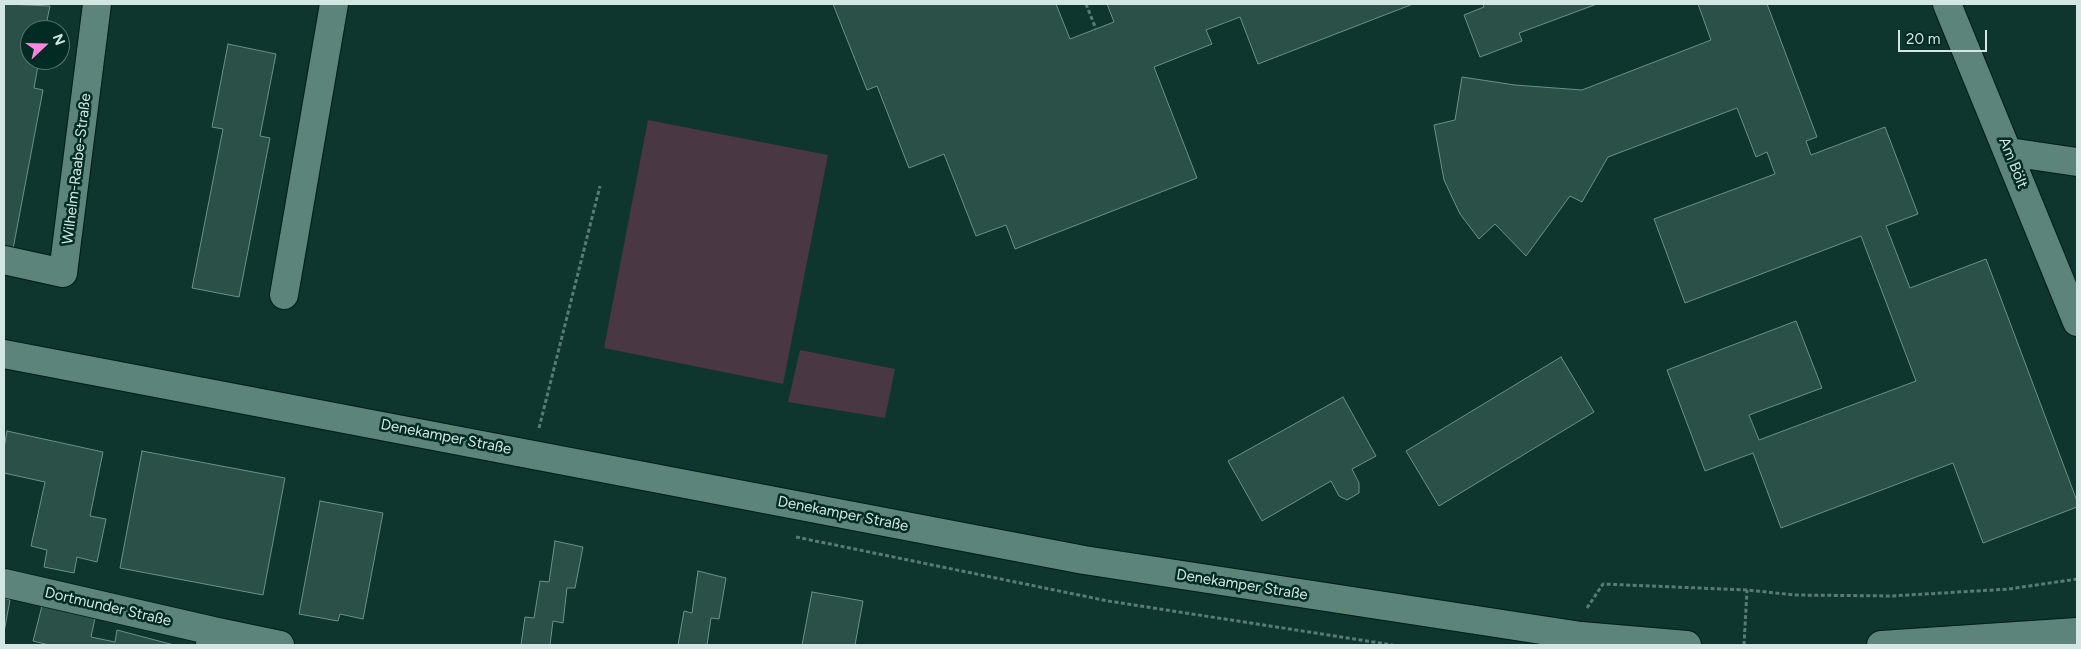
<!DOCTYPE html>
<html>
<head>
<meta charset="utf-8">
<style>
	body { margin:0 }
	#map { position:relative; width:2081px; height:649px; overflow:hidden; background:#0e352e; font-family:Figtree,sans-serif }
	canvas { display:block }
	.frame { position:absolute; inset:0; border:5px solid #d3e7e2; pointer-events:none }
	.north { position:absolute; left:20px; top:20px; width:50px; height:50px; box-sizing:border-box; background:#022b24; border:1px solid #567670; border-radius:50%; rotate:69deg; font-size:14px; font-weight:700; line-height:20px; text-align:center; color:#d3e7e2 }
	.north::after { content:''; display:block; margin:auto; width:18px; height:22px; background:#fd86e1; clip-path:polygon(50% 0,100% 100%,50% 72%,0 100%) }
	.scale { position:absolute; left:1898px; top:30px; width:89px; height:22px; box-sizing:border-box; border:2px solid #d3e7e2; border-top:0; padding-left:6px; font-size:15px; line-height:18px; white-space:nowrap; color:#d3e7e2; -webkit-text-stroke:4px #022b24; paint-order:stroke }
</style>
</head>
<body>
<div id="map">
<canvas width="2081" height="649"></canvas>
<div class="frame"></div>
<div class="north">N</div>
<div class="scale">20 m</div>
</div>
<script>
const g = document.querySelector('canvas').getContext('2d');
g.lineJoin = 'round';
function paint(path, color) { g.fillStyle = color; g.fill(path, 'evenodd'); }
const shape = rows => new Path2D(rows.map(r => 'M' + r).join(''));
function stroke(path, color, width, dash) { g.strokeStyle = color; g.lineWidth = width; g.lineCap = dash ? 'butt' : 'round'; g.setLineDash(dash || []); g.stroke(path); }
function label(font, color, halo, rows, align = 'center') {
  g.font = font + ' Figtree,sans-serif'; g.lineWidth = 5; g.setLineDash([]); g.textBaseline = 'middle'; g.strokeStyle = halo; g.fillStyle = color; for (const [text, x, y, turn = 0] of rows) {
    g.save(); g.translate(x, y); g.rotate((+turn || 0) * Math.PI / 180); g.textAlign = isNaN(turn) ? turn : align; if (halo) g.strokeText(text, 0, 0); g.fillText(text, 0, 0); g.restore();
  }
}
paint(shape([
	[648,120,828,155,783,384,604,348],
	[800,350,895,369,885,418,788,402]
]), '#4a3744');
const building = shape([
	[4,4,50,6,45,30,30,30,30,60,39,60,34,88,43,90,13,249,4,247,4,4],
	[833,4,1056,4,1070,39,1114,22,1107,4,1413,4,1258,64,1240,17,1206,30,1212,44,1154,67,1197,178,1015,249,1006,225,976,236,944,154,909,168,877,86,867,90,833,4],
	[1483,4,1597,4,1519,33,1522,41,1480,57,1464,15,1484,7,1483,4],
	[1698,4,1767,4,1817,137,1806,141,1811,155,1885,127,1918,214,1886,226,1910,288,1986,259,2077,501,2077,507,1983,543,1953,463,1781,528,1753,453,1705,471,1667,370,1796,321,1822,388,1749,415,1759,440,1916,381,1861,236,1685,303,1654,219,1775,174,1767,152,1756,157,1737,108,1608,157,1582,202,1570,196,1526,256,1495,224,1479,239,1460,214,1444,180,1434,125,1455,120,1462,77,1515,85,1582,90,1711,40,1698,4],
	[228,44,276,54,260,136,270,138,239,297,192,288,223,129,212,127,228,44],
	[1561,357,1594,412,1439,506,1406,451,1561,357],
	[1343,397,1376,456,1352,469,1359,483,1359,493,1347,500,1339,496,1331,481,1262,521,1228,461,1343,397],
	[7,431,103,452,90,516,106,519,97,562,77,557,74,573,44,567,47,550,31,546,45,482,4,473,4,448,7,431],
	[142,451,285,478,263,595,120,568,142,451],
	[320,501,383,513,363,619,340,614,338,621,299,614,320,501],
	[555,541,583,547,575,588,567,588,563,623,553,621,550,645,521,645,525,617,534,618,540,581,549,582,555,541],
	[698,571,726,578,719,619,711,618,707,645,678,645,684,611,692,613,698,571],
	[812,592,863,601,855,645,802,645,812,592],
	[4,598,10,600,4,632,4,598],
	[42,606,95,618,91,637,115,642,117,630,174,645,49,645,33,641,42,606]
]);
paint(building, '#2a5047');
stroke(building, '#6a9288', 1);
const minor = shape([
	[1947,4,2077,322],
	[2009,152,2077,162],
	[4,260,63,273,97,4],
	[284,295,334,4],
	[4,583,213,631],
	[210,645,213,631,280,645]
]);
const tertiary = shape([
	[4,354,1084,560,1581,636,1687,645],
	[1881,645,2077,632]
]);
stroke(minor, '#001b16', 30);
stroke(tertiary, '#001b16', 30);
stroke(shape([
	[1086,4,1096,29],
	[539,428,600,186],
	[796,537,1108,601,1393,645],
	[1587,608,1603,584,1747,590,1795,595,1892,596,2009,589,2077,579],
	[1744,645,1747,590]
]), '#5a7a74', 3, [4, 2.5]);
stroke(minor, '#5d847a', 28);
stroke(tertiary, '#5d847a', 28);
label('15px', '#d3e7e2', '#022b24', [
	["Am Bölt",2013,163,68],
	["Wilhelm-Raabe-Straße",77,169,-83],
	["Denekamper Straße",446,437,11],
	["Denekamper Straße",843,514,11],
	["Denekamper Straße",1242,585,9],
	["Dortmunder Straße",108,607,13]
]);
</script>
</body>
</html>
